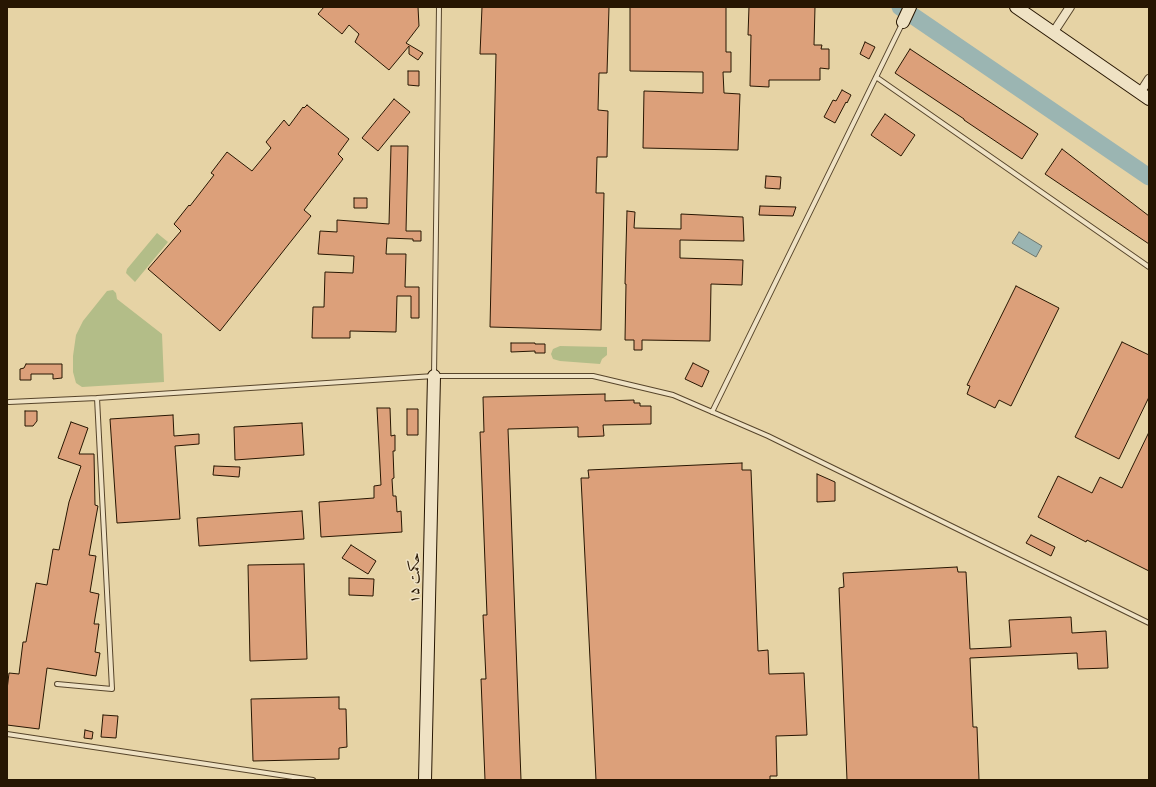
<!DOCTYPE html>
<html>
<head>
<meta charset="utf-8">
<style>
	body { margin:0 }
	#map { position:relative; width:1156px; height:787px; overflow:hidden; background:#e6d3a5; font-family:"EB Garamond",serif }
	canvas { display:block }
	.frame { position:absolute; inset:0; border:8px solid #271602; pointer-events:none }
</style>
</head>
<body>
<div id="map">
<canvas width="1156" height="787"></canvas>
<div class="frame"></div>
</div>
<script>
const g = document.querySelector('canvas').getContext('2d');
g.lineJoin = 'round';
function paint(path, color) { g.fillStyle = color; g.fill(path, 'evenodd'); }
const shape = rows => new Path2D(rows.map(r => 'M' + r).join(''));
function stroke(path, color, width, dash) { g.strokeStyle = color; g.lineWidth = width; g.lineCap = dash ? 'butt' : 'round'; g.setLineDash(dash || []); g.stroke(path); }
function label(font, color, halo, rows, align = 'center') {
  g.font = font + ' "EB Garamond",Amiri,serif'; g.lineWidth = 3; g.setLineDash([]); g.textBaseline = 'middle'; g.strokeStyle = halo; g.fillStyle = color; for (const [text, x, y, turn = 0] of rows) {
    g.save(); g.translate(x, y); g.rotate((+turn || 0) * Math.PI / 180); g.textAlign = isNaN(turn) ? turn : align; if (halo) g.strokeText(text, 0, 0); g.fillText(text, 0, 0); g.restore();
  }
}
paint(shape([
	[157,233,168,242,135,282,126,273,127,269],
	[113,290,116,293,117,299,162,334,164,382,82,387,76,383,73,372,73,356,76,335,83,321,107,291],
	[560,346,607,347,607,355,602,359,600,364,560,361,553,359,551,354,553,349]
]), '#b3bd88');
const water = shape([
	[1019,232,1042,246,1036,257,1012,243,1019,232]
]);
paint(water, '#9bb5b2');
stroke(water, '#6d756c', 1);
stroke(shape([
	[900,7,1149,177]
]), '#9bb5b2', 17);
const building = shape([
	[324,7,418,7,419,26,406,43,423,53,418,60,409,54,409,46,389,70,355,42,359,34,349,25,342,34,318,14,324,7],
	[482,7,609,7,607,73,599,73,598,110,608,111,607,157,597,157,596,193,604,193,601,330,490,327,496,54,480,54,482,7],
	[630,7,726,7,726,52,731,52,731,72,723,72,724,93,740,94,738,150,643,148,644,91,703,93,703,72,630,71,630,7],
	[749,7,815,7,814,45,822,45,821,49,829,49,829,69,820,68,820,80,769,80,769,87,750,86,751,35,748,35,749,7],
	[865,42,875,47,869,59,860,54,865,42],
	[910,49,1038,134,1022,159,964,120,964,119,895,73,910,49],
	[408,71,419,71,419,86,408,85,408,71],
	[842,90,851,95,847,103,846,102,835,123,824,117,833,100,836,101,842,90],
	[394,99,410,112,378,151,362,138,394,99],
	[307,105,349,139,338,154,343,159,304,210,311,216,220,331,148,269,181,231,174,224,189,205,190,206,214,175,211,173,227,152,252,171,271,148,266,142,284,120,289,126,303,107,304,108,307,105],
	[885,114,915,135,901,156,871,135,885,114],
	[391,146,408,146,406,231,421,231,421,241,413,241,413,239,387,238,386,254,406,254,405,287,419,287,419,318,411,318,411,296,397,296,396,332,350,331,350,338,312,338,313,307,324,307,325,272,353,273,354,256,318,254,320,231,337,232,337,220,389,224,391,146],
	[1062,149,1149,216,1149,244,1045,174,1062,149],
	[766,176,781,177,780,189,765,188,766,176],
	[354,198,367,198,367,208,354,208,354,198],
	[760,206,796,207,793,216,759,215,760,206],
	[627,211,635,212,634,228,681,229,681,214,743,217,744,241,680,240,680,258,743,260,742,285,711,284,710,341,642,340,642,350,634,350,634,340,625,340,626,284,625,284,627,211],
	[1016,286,1059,308,1011,406,999,400,995,408,967,394,970,386,967,385,1016,286],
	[1122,342,1149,355,1149,397,1119,459,1075,437,1122,342],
	[511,343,535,343,535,344,545,344,545,353,535,353,535,351,511,352,511,343],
	[693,363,709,371,702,387,685,379,693,363],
	[26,364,62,364,62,378,53,379,53,374,31,374,31,380,20,380,20,369,24,368,26,364],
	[605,394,605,401,634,400,634,403,640,403,640,406,651,406,651,424,603,425,604,436,578,437,578,427,508,429,521,780,485,780,481,679,486,679,483,615,487,615,480,432,484,432,483,397,605,394],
	[377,408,390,408,391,436,395,435,395,451,393,451,394,478,392,479,393,496,396,496,397,512,401,511,402,532,321,537,319,502,374,498,374,486,381,485,377,408],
	[407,409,418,409,418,435,407,435,407,409],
	[25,411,37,411,37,421,33,426,25,426,25,411],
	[173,415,174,436,199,434,199,444,175,446,180,519,117,523,110,419,173,415],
	[71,422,88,428,79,454,94,454,95,505,98,506,89,555,96,556,90,592,99,594,94,624,99,624,95,652,100,653,96,676,47,668,39,729,7,725,7,690,9,673,19,674,23,642,26,642,36,583,47,585,53,549,59,550,69,502,81,466,58,458,71,422],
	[302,423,304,455,235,460,234,427,302,423],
	[1149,432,1149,571,1087,540,1086,542,1038,517,1058,476,1092,493,1100,477,1122,488,1149,432],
	[742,463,742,470,751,470,758,651,768,650,769,674,804,673,807,735,776,736,777,776,770,776,770,780,596,780,581,478,589,478,588,470,742,463],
	[214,466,240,467,239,477,213,475,214,466],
	[817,474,835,482,835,501,817,502,817,474],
	[302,511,304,539,199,546,197,518,302,511],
	[1031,535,1055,547,1051,556,1026,543,1031,535],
	[351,545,376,561,368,574,342,558,351,545],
	[304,564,307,659,250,661,248,565,304,564],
	[957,567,958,572,966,572,970,649,1011,647,1009,620,1071,617,1072,633,1106,631,1108,668,1078,669,1077,653,970,658,973,727,977,727,979,780,847,780,839,588,844,587,843,573,957,567],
	[349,578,374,579,373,596,349,595,349,578],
	[339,697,339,709,346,709,347,747,339,748,339,759,253,761,251,699,339,697],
	[103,715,118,716,116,738,101,737,103,715],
	[85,730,93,732,92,739,84,738,85,730]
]);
paint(building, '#dca07a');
stroke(building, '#271602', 1);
const lane = shape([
	[876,77,1149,267],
	[434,375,439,7],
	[9,402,97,398,434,376,593,376,673,395,768,436,1149,623],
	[712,412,903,22],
	[57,684,112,689,97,398],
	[7,734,313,780]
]);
const street = shape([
	[1053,33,1070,7],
	[1140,93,1149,79]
]);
const secondary = shape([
	[1016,7,1149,99],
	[903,22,910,7],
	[425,780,434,376]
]);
stroke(lane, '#57452b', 6);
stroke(street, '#57452b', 10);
stroke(secondary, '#271602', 14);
stroke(lane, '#efe2c4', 4);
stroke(street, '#efe2c4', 8);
stroke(secondary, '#efe2c4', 12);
label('14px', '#271602', '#efe2c4', [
	["حکمت ۱۵",415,578,-89]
]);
</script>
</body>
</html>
